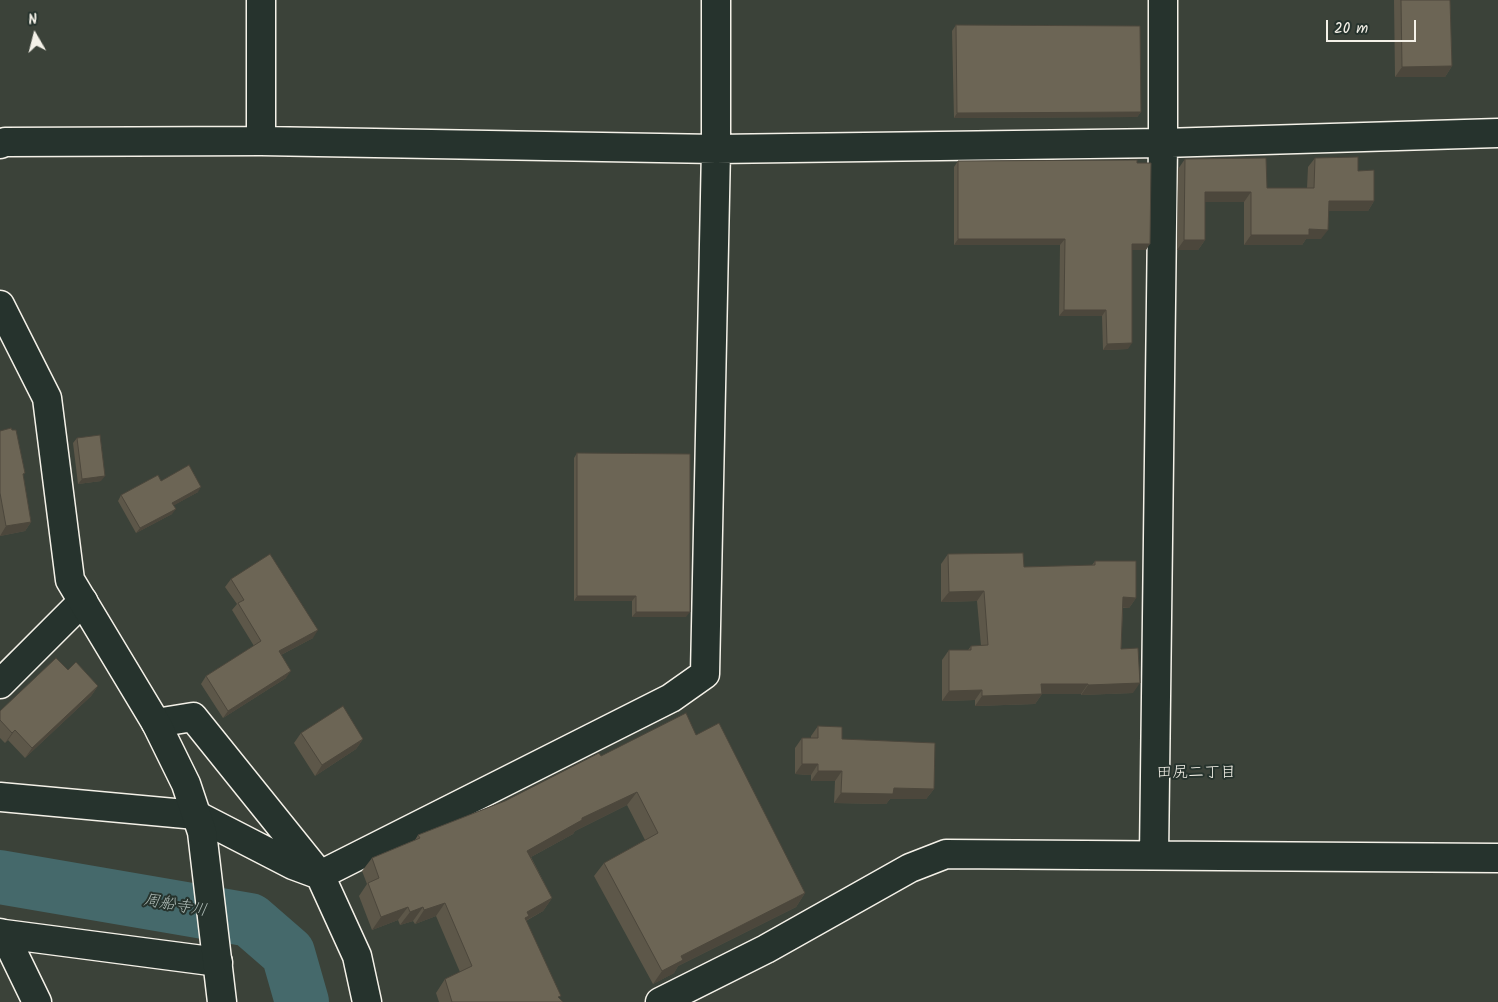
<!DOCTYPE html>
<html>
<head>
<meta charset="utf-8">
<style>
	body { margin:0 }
	#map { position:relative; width:1498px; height:1002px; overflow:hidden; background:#3b4239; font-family:Kalam,sans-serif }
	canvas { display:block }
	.north { position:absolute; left:10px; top:10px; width:50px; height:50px; -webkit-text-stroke:4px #26332d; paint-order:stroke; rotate:352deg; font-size:14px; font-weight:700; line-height:20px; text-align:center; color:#f4f1e8 }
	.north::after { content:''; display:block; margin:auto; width:18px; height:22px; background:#f4f1e8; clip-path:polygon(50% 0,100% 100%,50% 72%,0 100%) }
	.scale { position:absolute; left:1326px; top:20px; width:90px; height:22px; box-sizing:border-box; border:2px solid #f4f1e8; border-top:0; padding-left:6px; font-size:15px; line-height:18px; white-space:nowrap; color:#f4f1e8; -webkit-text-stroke:4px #26332d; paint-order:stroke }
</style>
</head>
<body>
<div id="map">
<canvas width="1498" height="1002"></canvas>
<div class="north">N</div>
<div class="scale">20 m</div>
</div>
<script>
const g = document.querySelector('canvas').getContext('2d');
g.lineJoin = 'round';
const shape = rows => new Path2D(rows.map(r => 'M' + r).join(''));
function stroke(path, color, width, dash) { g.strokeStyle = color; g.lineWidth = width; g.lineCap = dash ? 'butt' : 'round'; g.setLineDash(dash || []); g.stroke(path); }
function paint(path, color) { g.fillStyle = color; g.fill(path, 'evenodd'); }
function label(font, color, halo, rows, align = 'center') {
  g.font = font + ' Kalam,"Klee One",sans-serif'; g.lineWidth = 4; g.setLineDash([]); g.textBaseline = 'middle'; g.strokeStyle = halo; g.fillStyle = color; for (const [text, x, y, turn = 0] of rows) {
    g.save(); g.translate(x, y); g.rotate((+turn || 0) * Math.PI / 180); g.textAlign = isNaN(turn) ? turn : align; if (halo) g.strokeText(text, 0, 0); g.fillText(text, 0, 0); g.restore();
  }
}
stroke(shape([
	[0,877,250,920,288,953,302,1002]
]), '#45696b', 54);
const minor = shape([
	[261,141,261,0],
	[0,144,5,142,261,141,716,149,1163,143,1498,133],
	[0,684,83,601],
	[156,723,193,717,320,875,671,698,705,674,716,149,716,0],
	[0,797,196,815,293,865,320,875,357,956,367,1002],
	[1154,855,1163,143,1163,0],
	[0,933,4,934,37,1002],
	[4,934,218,962],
	[660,1002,766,949,910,868,946,854,1498,858]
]);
const tertiary = shape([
	[0,305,47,398,70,580,156,723,186,784,202,832,222,1002]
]);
stroke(minor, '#f4f1e8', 31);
stroke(tertiary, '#f4f1e8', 31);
stroke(minor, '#26332d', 28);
stroke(tertiary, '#26332d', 28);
paint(shape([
	[1394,0,1450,0,1452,66,1445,77,1395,77],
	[956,25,1141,112,1137,117,954,118,952,31],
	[1315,158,1358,171,1374,201,1368,211,1328,211,1321,239,1306,239,1302,245,1244,245,1244,202,1205,202,1205,240,1198,250,1177,250,1178,169,1185,159,1267,188,1307,188,1308,167],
	[958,161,1146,250,1132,250,1128,349,1103,350,1102,316,1059,316,1060,245,954,245,954,167],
	[0,431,23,476,31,522,25,531,0,536],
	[77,438,101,481,78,484,73,443],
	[577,453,686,617,632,617,632,601,574,601,574,458],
	[161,481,198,492,174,505,172,514,136,533,118,501,121,495],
	[948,554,1024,567,1092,565,1095,561,1136,598,1129,608,1123,608,1121,649,1133,693,1081,695,1081,694,1042,694,1035,704,975,706,975,700,942,701,942,660,949,650,968,650,971,646,981,646,977,601,941,602,941,564],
	[231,579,313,638,281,655,286,678,223,718,201,684,206,676,254,646,232,610,237,604,225,587],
	[68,670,98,686,91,696,25,758,8,740,5,743,0,738,0,711],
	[818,726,842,739,934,789,926,799,890,799,886,804,834,803,835,781,811,781,811,775,795,774,795,748,802,738,811,738,811,736],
	[301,733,363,739,356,749,315,776,294,743],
	[696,735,805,893,796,907,678,966,674,973,653,984,594,876,604,863,645,840,627,805,575,831,573,834,531,857,552,898,543,911,526,921,559,998,563,1002,439,1002,436,993,445,979,460,972,436,916,415,924,413,921,400,925,398,920,372,930,359,896,367,884,362,871,372,858,415,840,418,835,505,801,601,756]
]), '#5d5749');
paint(shape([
	[1452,66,1445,77,1395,77,1402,67],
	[1141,112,1137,117,954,118,957,113],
	[1205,192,1251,192,1244,202,1198,202],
	[1329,201,1374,201,1368,211,1322,211],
	[1309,229,1328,230,1321,239,1306,239,1302,245,1244,245,1251,235],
	[958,239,1065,239,1060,245,954,245],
	[1184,240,1205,240,1198,250,1177,250],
	[1132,244,1150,244,1146,250,1128,250],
	[1064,310,1106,310,1102,316,1059,316],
	[1132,343,1128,349,1103,350,1107,344],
	[105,476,101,481,78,484,82,479],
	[201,487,198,492,169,508,172,503],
	[176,509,172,514,136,533,140,528],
	[31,522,25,531,0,536,6,526],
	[984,591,977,601,941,602,949,592],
	[577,596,636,596,632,601,574,601],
	[1123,597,1136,598,1129,608,1116,607],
	[636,612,690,612,686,617,632,617],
	[318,630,313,638,273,659,279,651],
	[291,671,286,678,223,718,228,711],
	[1140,683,1133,693,1081,695,1088,685],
	[1041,684,1088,684,1081,694,1034,694],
	[98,686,91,696,25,758,32,748],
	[982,690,975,700,942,701,949,691],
	[1042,694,1035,704,975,706,982,696],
	[15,730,8,740,5,743,12,733],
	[363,739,356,749,315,776,322,765],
	[802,764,818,764,811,775,795,774],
	[818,771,842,771,835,781,811,781],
	[894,788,934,789,926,799,890,799,886,804,834,803,841,793],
	[637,792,627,805,575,831,573,834,518,864,527,851,582,818],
	[805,893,796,907,678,966,674,973,653,984,662,971,681,956],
	[552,898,543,911,525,921,519,930,527,912],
	[445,903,436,916,415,924,424,910],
	[408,907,398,920,372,930,381,917],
	[423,907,413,921,400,925,410,912]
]), '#4c473c');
const building = shape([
	[1401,0,1450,0,1452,66,1402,67,1401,0],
	[956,25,1140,26,1141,112,957,113,956,25],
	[1358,157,1358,171,1374,170,1374,201,1329,201,1328,230,1309,229,1309,235,1251,235,1251,192,1205,192,1205,240,1184,240,1185,159,1266,158,1267,188,1314,188,1315,158,1358,157],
	[1137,160,1137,163,1151,163,1150,244,1132,244,1132,343,1107,344,1106,310,1064,310,1065,239,958,239,958,161,1137,160],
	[11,428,12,430,16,430,25,473,23,474,31,522,6,526,0,493,0,431,11,428],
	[100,435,105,476,82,479,77,438,100,435],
	[577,453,690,454,690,612,636,612,636,596,577,596,577,453],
	[189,465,201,487,172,503,176,509,140,528,121,495,158,475,161,481,189,465],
	[1023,553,1024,567,1095,565,1095,561,1136,561,1136,598,1123,597,1121,649,1138,648,1140,683,1088,685,1088,684,1041,684,1042,694,982,696,982,690,949,691,949,650,971,650,971,646,988,645,984,591,949,592,948,554,1023,553],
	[270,554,318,630,279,651,291,671,228,711,206,676,261,641,238,603,244,600,231,579,270,554],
	[56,658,68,670,76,662,98,686,32,748,15,730,12,733,0,720,0,711,56,658],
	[343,706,363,739,322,765,301,733,343,706],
	[686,713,696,735,719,723,805,893,681,956,683,960,662,971,604,863,658,833,637,792,582,818,582,820,527,851,552,898,527,912,529,916,525,918,561,996,558,997,563,1002,452,1002,445,979,472,966,445,903,424,910,423,907,410,912,408,907,381,917,368,883,379,878,372,858,420,838,418,835,505,801,599,753,601,756,686,713],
	[818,726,842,727,842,739,935,743,934,789,894,788,893,794,841,793,842,771,818,771,818,764,802,764,802,738,818,738,818,726]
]);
paint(building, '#6c6555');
stroke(building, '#4c473c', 1);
label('16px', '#f4f1e8', '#26332d', [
	["田尻二丁目",1196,774]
]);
label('italic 16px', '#aebbb6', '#26332d', [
	["周船寺川",175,907,10]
]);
</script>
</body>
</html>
